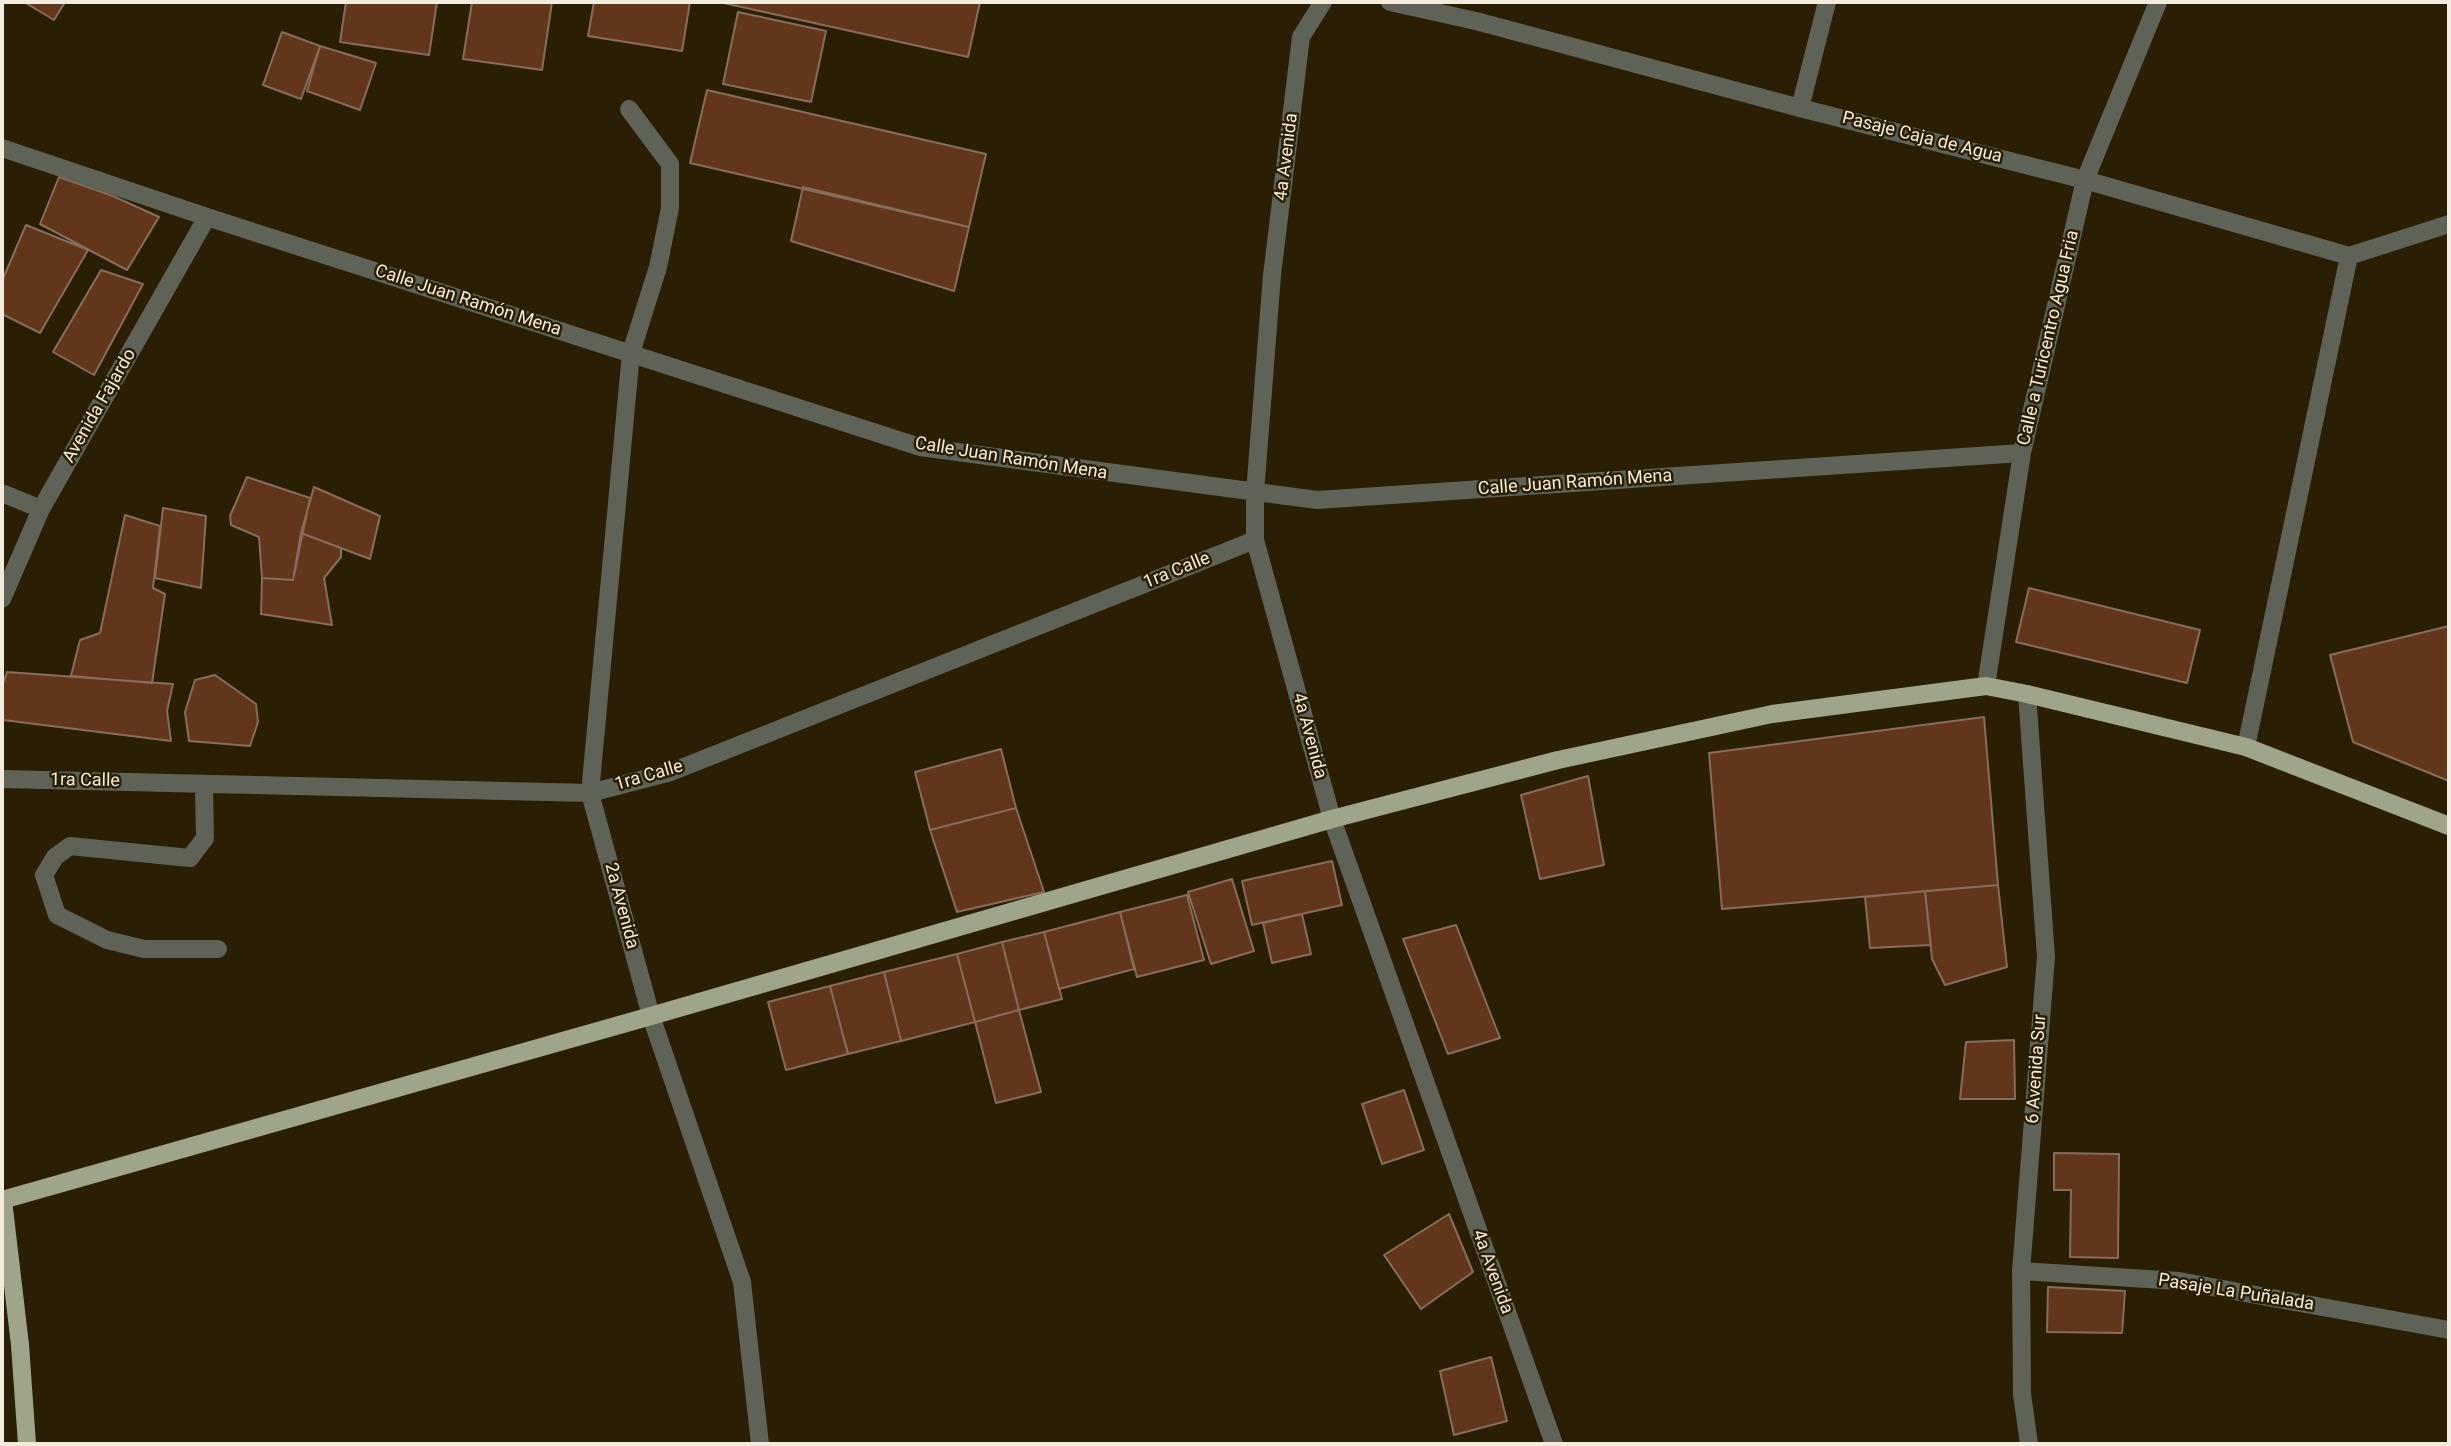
<!DOCTYPE html>
<html>
<head>
<meta charset="utf-8">
<style>
	body { margin:0 }
	#map { position:relative; width:2451px; height:1446px; overflow:hidden; background:#2a1e05; font-family:Roboto,sans-serif }
	canvas { display:block }
	.frame { position:absolute; inset:0; border:4px solid #f3ebdc; pointer-events:none }
</style>
</head>
<body>
<div id="map">
<canvas width="2451" height="1446"></canvas>
<div class="frame"></div>
</div>
<script>
const g = document.querySelector('canvas').getContext('2d');
g.lineJoin = 'round';
function paint(path, color) { g.fillStyle = color; g.fill(path, 'evenodd'); }
const shape = rows => new Path2D(rows.map(r => 'M' + r).join(''));
function stroke(path, color, width, dash) { g.strokeStyle = color; g.lineWidth = width; g.lineCap = dash ? 'butt' : 'round'; g.setLineDash(dash || []); g.stroke(path); }
function label(font, color, halo, rows, align = 'center') {
  g.font = font + ' Roboto,sans-serif'; g.lineWidth = 5; g.setLineDash([]); g.textBaseline = 'middle'; g.strokeStyle = halo; g.fillStyle = color; for (const [text, x, y, turn = 0] of rows) {
    g.save(); g.translate(x, y); g.rotate((+turn || 0) * Math.PI / 180); g.textAlign = isNaN(turn) ? turn : align; if (halo) g.strokeText(text, 0, 0); g.fillText(text, 0, 0); g.restore();
  }
}
const building = shape([
	[24,2,65,2,54,20,24,2],
	[346,2,437,2,429,55,340,42,346,2],
	[472,2,552,2,542,70,463,59,472,2],
	[594,2,690,2,682,51,588,36,594,2],
	[719,2,980,2,968,57,719,2],
	[738,12,826,31,811,102,723,84,738,12],
	[282,32,320,46,301,99,263,85,282,32],
	[320,46,376,63,360,110,307,91,320,46],
	[707,90,986,154,969,227,690,163,707,90],
	[59,177,113,196,159,217,127,270,40,224,59,177],
	[803,187,969,227,954,291,791,241,803,187],
	[26,225,88,250,40,333,2,314,2,281,26,225],
	[101,270,143,284,94,375,53,352,101,270],
	[247,477,310,498,293,580,262,578,259,537,231,525,230,516,247,477],
	[314,487,380,516,370,559,301,533,314,487],
	[163,508,206,516,201,588,155,578,163,508],
	[125,515,160,526,153,588,165,594,152,683,71,676,80,640,100,633,125,515],
	[301,533,341,548,341,557,324,578,332,625,261,614,262,578,293,580,301,533],
	[2029,588,2200,630,2187,683,2016,642,2029,588],
	[2449,626,2449,781,2353,742,2330,655,2449,626],
	[7,672,173,684,167,711,171,741,3,720,2,687,7,672],
	[215,675,256,704,258,722,250,746,189,741,185,712,195,680,215,675],
	[1984,717,1998,885,1722,909,1709,753,1984,717],
	[1001,749,1016,808,930,830,915,772,1001,749],
	[1588,776,1604,865,1540,879,1521,795,1588,776],
	[1016,808,1044,892,957,912,930,830,1016,808],
	[1332,861,1342,905,1252,925,1242,881,1332,861],
	[1232,879,1254,951,1211,964,1188,892,1232,879],
	[1998,885,2007,967,1945,985,1932,959,1925,891,1998,885],
	[1925,891,1931,945,1870,948,1865,897,1925,891],
	[1187,895,1204,960,1137,977,1120,912,1187,895],
	[1120,912,1134,969,1059,989,1044,932,1120,912],
	[1302,914,1311,954,1272,963,1263,923,1302,914],
	[1456,925,1500,1038,1448,1054,1403,939,1456,925],
	[1044,932,1062,999,1019,1010,1002,942,1044,932],
	[1002,942,1019,1010,975,1022,957,954,1002,942],
	[957,954,975,1022,901,1041,884,972,957,954],
	[884,972,901,1041,848,1054,830,986,884,972],
	[830,986,848,1054,786,1070,768,1002,830,986],
	[1019,1010,1041,1092,996,1103,975,1022,1019,1010],
	[2014,1040,2015,1099,1960,1099,1966,1042,2014,1040],
	[1404,1090,1424,1150,1382,1164,1362,1104,1404,1090],
	[2054,1153,2119,1154,2118,1258,2070,1257,2071,1190,2054,1190,2054,1153],
	[1449,1214,1473,1272,1421,1309,1384,1255,1449,1214],
	[2048,1287,2125,1291,2122,1333,2047,1332,2048,1287],
	[1491,1357,1507,1421,1454,1435,1440,1371,1491,1357]
]);
paint(building, '#62361a');
stroke(building, '#886c5c', 2);
stroke(shape([
	[1323,2,1301,37,1272,275,1255,493,1255,540,1332,819,1554,1444],
	[1390,2,1476,21,1800,108,2085,180,2349,256,2449,224],
	[1800,108,1827,2],
	[629,109,670,164,670,208,658,267,631,353,590,793,651,1016,742,1282,760,1444],
	[2,148,207,217,920,447,1317,500,2022,453],
	[2,493,41,509],
	[2,599,41,509,207,217],
	[1986,686,2022,453,2085,180,2158,2],
	[2027,694,2046,957,2021,1271,2022,1394,2029,1444],
	[2246,747,2349,256],
	[2,779,590,793,671,772,1255,540],
	[204,784,205,838,190,858,70,846,55,857,44,875,57,915,107,940,144,949,218,949],
	[2021,1271,2179,1281,2449,1330]
]), '#5f6256', 18);
stroke(shape([
	[2,1200,651,1016,1332,819,1558,760,1772,714,1986,686,2027,694,2246,747,2449,826],
	[3,1200,20,1345,27,1444]
]), '#9fa58b', 18);
label('18px', '#f3ebdc', '#2a1e05', [
	["Pasaje Caja de Agua",1922,138,14],
	["4a Avenida",1287,157,-83],
	["Calle Juan Ramón Mena",468,301,18],
	["Calle a Turicentro Agua Fria",2049,338,-77],
	["Avenida Fajardo",100,406,-60],
	["Calle Juan Ramón Mena",1011,459,9],
	["Calle Juan Ramón Mena",1575,483,-4],
	["1ra Calle",1177,571,-22],
	["4a Avenida",1309,736,75],
	["1ra Calle",649,776,-16],
	["1ra Calle",85,781,1],
	["2a Avenida",621,906,75],
	["6 Avenida Sur",2037,1069,-86],
	["4a Avenida",1492,1272,70],
	["Pasaje La Puñalada",2236,1293,9]
]);
</script>
</body>
</html>
